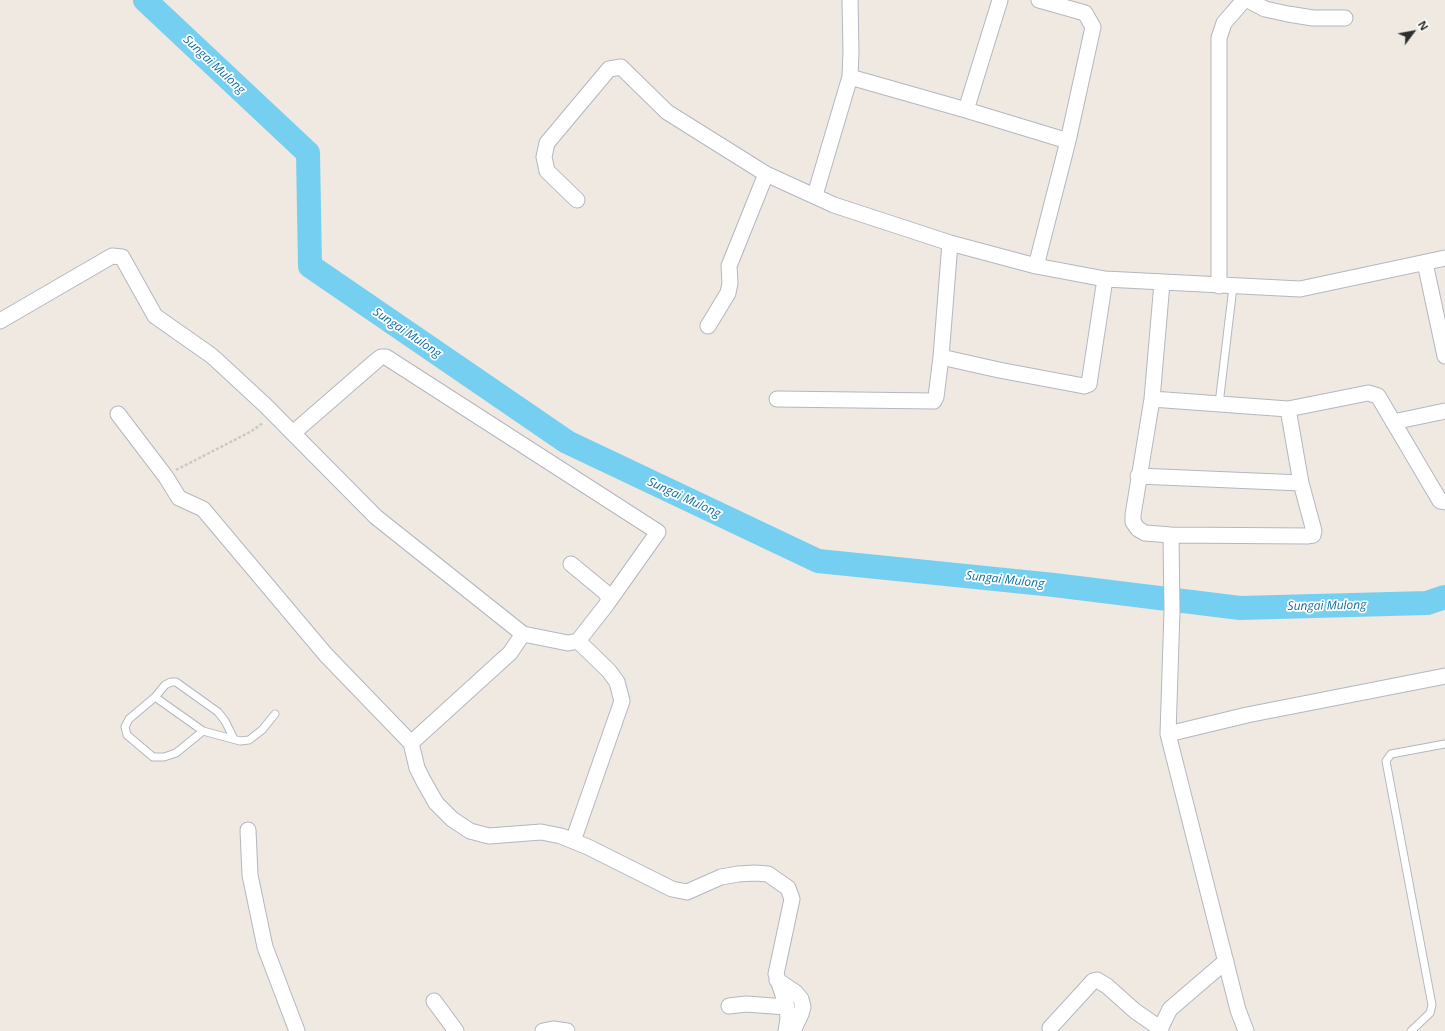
<!DOCTYPE html>
<html>
<head>
<meta charset="utf-8">
<style>
	body { margin:0 }
	#map { position:relative; width:1445px; height:1031px; overflow:hidden; background:#efe9e1; font-family:"Open Sans",sans-serif }
	canvas { display:block }
	.north { position:absolute; left:1393px; top:12px; width:40px; height:40px; -webkit-text-stroke:3px #fff; paint-order:stroke; rotate:58deg; font-size:11px; font-weight:700; line-height:16px; text-align:center; color:#2e2e2e }
	.north::after { content:''; display:block; margin:auto; width:14px; height:18px; background:#2e2e2e; clip-path:polygon(50% 0,100% 100%,50% 72%,0 100%) }
</style>
</head>
<body>
<div id="map">
<canvas width="1445" height="1031"></canvas>
<div class="north">N</div>
</div>
<script>
const g = document.querySelector('canvas').getContext('2d');
g.lineJoin = 'round';
const shape = rows => new Path2D(rows.map(r => 'M' + r).join(''));
function stroke(path, color, width, dash) { g.strokeStyle = color; g.lineWidth = width; g.lineCap = dash ? 'butt' : 'round'; g.setLineDash(dash || []); g.stroke(path); }
function label(font, color, halo, rows, align = 'center') {
  g.font = font + ' "Open Sans",sans-serif'; g.lineWidth = 3.5; g.setLineDash([]); g.textBaseline = 'middle'; g.strokeStyle = halo; g.fillStyle = color; for (const [text, x, y, turn = 0] of rows) {
    g.save(); g.translate(x, y); g.rotate((+turn || 0) * Math.PI / 180); g.textAlign = isNaN(turn) ? turn : align; if (halo) g.strokeText(text, 0, 0); g.fillText(text, 0, 0); g.restore();
  }
}
stroke(shape([
	[145,0,308,153,310,266,567,442,818,561,1054,585,1240,608,1427,603,1445,597]
]), '#75cff0', 24);
const lane = shape([
	[1219,404,1233,287],
	[155,697,203,731,240,741,249,740,262,730,275,714],
	[203,731,176,753,164,757,153,757,127,735,125,727,129,719,155,697,165,685,171,682,176,682,218,712,225,721,234,739],
	[1411,1031,1430,1013,1432,1005,1386,761,1391,754,1445,744]
]);
const street = shape([
	[1248,0,1265,9,1288,14,1313,18,1345,18],
	[850,77,966,110,1068,141],
	[966,110,1000,0],
	[815,195,850,77,851,52,850,0],
	[577,200,547,171,544,157,547,143,609,69,621,67,667,112,766,174,834,205,950,243,1036,266,1105,279,1300,289,1445,258],
	[1425,263,1445,356],
	[1036,266,1068,141,1093,27,1085,13,1039,0],
	[1219,286,1219,38,1224,23,1244,0],
	[0,321,112,256,122,257,155,316,212,356,265,405,376,517,523,634,510,653,411,743],
	[708,326,728,293,730,283,729,266,766,174],
	[941,357,999,370,1084,386,1089,384,1105,279],
	[777,399,934,401,936,397,941,357,950,243],
	[1152,399,1162,283],
	[1288,409,1301,483,1314,531,1313,535,1307,536,1171,535,1145,533,1138,529,1133,522,1133,515,1152,399,1288,409,1368,393,1378,396,1440,501,1445,502],
	[118,414,166,477,179,498,203,509,326,655,411,743,417,768,423,780,436,803,452,819,470,831,489,836,541,832,561,836,588,847,672,889,687,892,721,877,738,874,755,873,768,874,788,888,792,899,776,974,787,1007,788,1019,786,1031],
	[1393,422,1445,411],
	[293,433,377,360,381,357,386,357,658,532,607,604],
	[1138,476,1301,483],
	[1171,535,1172,611,1168,734,1238,1010,1246,1031],
	[523,634,568,643,578,641,607,604,609,598,605,592,571,564],
	[1168,734,1247,715,1445,676],
	[248,830,250,875,265,947,297,1031],
	[573,841,622,701,617,682,609,671,578,641],
	[777,980,795,992,801,999,803,1007,801,1014,793,1031],
	[434,1001,456,1031],
	[729,1006,746,1004,787,1007],
	[1050,1028,1093,981,1097,980,1107,986,1135,1011,1161,1029],
	[543,1031,553,1029,567,1031],
	[1159,1031,1170,1009,1226,961]
]);
stroke(lane, '#b4b7c1', 9);
stroke(street, '#b4b7c1', 17);
stroke(shape([
	[176,470,250,432,263,423]
]), '#c9c9c9', 2.5, [3, 2]);
stroke(lane, '#fff', 7);
stroke(street, '#fff', 15);
label('italic 12px', '#0d6fa3', '#fff', [
	["Sungai Mulong",214,65,43],
	["Sungai Mulong",407,333,34],
	["Sungai Mulong",684,498,25],
	["Sungai Mulong",1005,580,6],
	["Sungai Mulong",1327,606,-1]
]);
</script>
</body>
</html>
